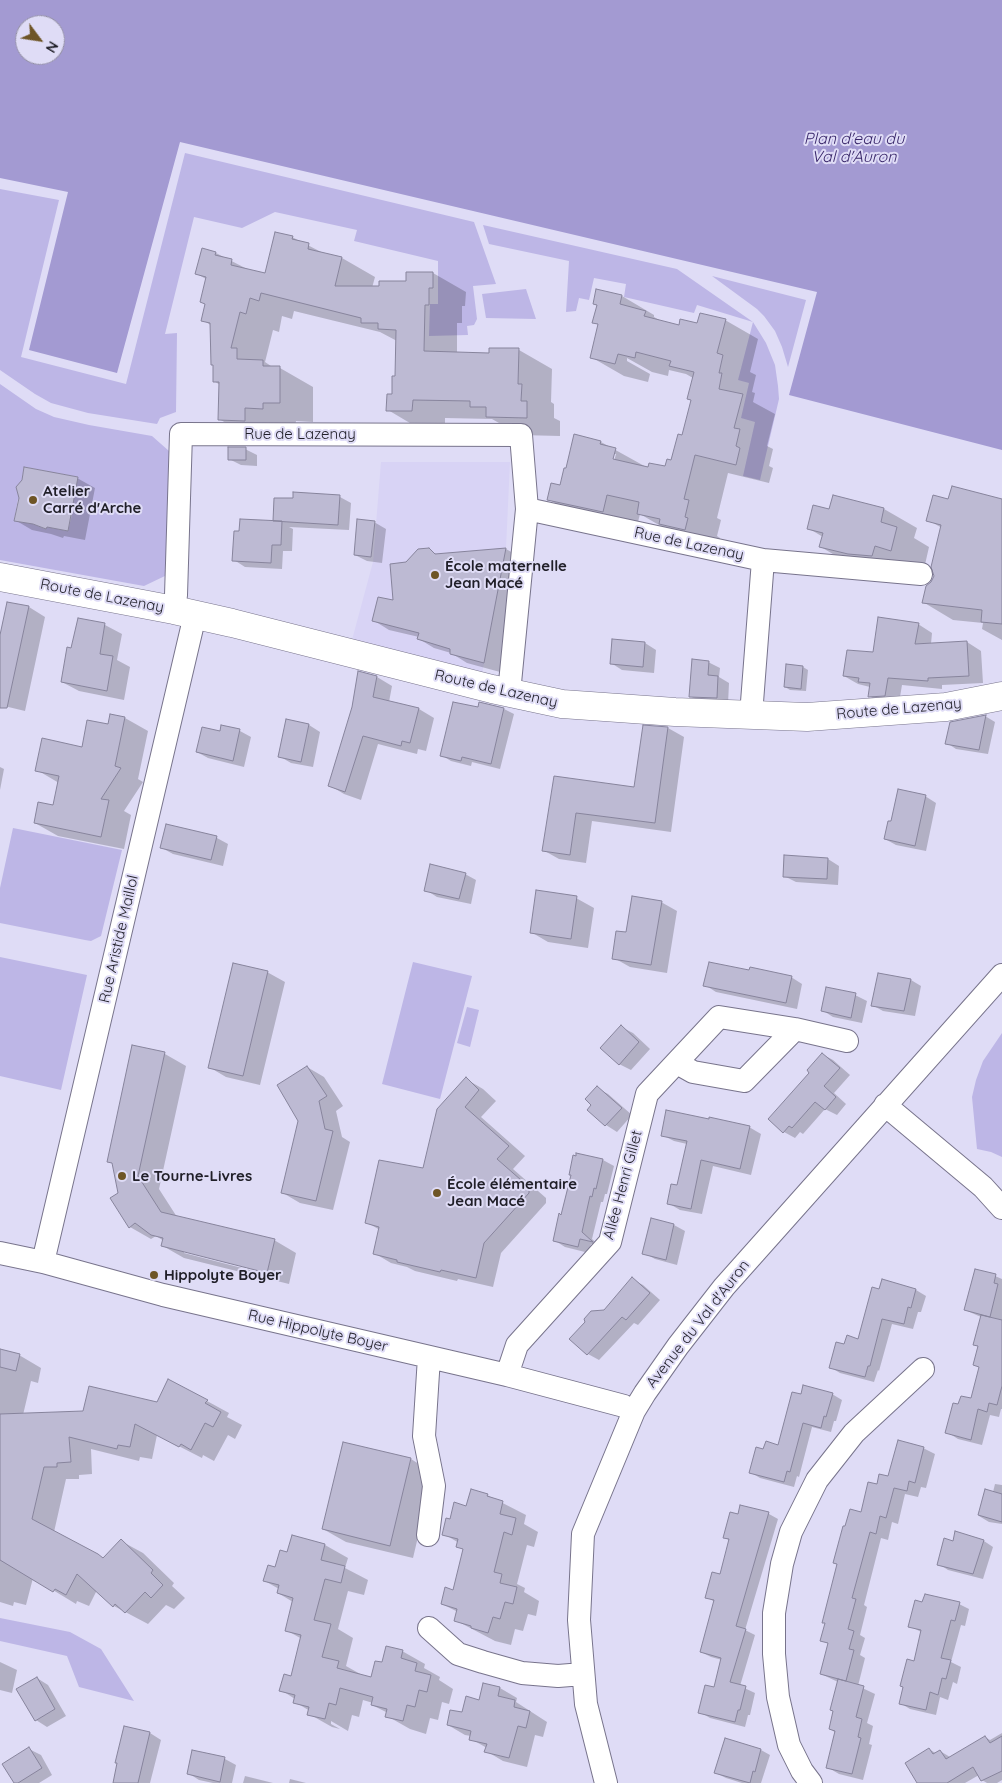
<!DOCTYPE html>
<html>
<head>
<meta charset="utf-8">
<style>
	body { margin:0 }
	#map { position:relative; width:1002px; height:1783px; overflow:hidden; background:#dfdcf6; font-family:Quicksand,sans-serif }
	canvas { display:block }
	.north { position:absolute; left:15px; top:15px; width:50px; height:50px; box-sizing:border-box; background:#dfdcf6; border:1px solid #9390a4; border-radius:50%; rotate:121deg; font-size:14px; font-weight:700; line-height:20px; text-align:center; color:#201f28 }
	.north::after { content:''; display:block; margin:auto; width:18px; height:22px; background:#6e5526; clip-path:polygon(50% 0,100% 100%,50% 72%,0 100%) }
</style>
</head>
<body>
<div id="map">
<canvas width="1002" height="1783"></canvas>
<div class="north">N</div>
</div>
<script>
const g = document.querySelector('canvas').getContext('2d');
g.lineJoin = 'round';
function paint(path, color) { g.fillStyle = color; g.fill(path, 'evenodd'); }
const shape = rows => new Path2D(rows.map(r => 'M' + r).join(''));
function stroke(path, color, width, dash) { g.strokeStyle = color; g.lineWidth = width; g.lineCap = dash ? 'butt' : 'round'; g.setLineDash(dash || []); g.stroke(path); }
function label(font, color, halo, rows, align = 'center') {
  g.font = font + ' Quicksand,sans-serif'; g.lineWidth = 4; g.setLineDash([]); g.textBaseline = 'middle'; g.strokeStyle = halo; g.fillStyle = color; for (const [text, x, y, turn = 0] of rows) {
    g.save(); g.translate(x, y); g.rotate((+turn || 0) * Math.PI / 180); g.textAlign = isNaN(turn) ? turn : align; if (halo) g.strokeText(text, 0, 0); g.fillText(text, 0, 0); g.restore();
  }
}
paint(shape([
	[381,462,510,462,506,548,482,674,352,640,373,562]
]), '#d8d3f5');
paint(shape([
	[185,153,474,222,496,284,473,286,477,319,474,325,467,326,468,335,429,336,430,304,438,304,438,261,354,241,357,230,275,212,242,228,194,217,165,334,177,333,176,412,160,418,157,424,88,413,51,403,35,394,0,370,0,189,59,200,21,357,126,384],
	[483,225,677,269,753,322,766,343,775,365,778,386,779,399,760,480,743,476,755,422,741,418,749,383,738,380,753,322,697,305,694,313,624,297,626,284,594,278,589,300,579,298,576,311,566,312,569,261,489,244],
	[712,276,806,300,788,367,782,347,775,331,764,316,757,309],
	[526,289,536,319,486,318,482,294],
	[0,384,36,409,54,417,89,425,152,436,169,451,167,575,144,586,0,560],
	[24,467,46,471,56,476,57,473,78,477,71,508,73,510,68,531,47,527,45,529,33,524,14,521,18,499,21,499,16,487,21,485],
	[13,828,122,850,101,936,91,941,85,940,0,923,0,888],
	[0,957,87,975,61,1090,0,1076],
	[413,962,472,976,440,1099,382,1084],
	[467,1007,479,1010,470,1047,457,1043],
	[1002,1033,1002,1157,991,1152,977,1149,972,1097,976,1080,983,1061],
	[0,1618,70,1632,101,1649,134,1701,79,1687,67,1656,0,1641]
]), '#bdb6e6');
paint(shape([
	[0,0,1002,0,1002,450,789,395,817,292,180,142,117,373,29,350,68,192,0,178],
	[25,25,55,25,55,55,25,55]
]), '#a39ad2');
paint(shape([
	[292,237,325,254,342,258,375,277,372,288,407,283,433,273,466,292,465,306,462,306,462,323,457,323,457,353,490,354,519,350,552,369,551,402,554,404,554,418,560,421,560,436,520,435,492,419,445,418,445,429,420,429,388,410,393,395,397,378,397,341,380,332,294,311,292,319,282,316,279,332,273,330,265,362,274,368,280,368,313,387,313,422,296,421,295,427,252,438,219,419,220,385,214,381,212,326,203,320,206,305,206,279,197,274,216,253,249,270,266,274],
	[622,296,654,315,654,317,663,322,680,326,725,320,758,339,750,372,756,375,752,392,755,393,753,402,775,414,767,446,773,449,769,466,773,468,769,483,728,473,717,518,721,520,717,536,720,538,718,548,671,532,640,514,636,530,581,518,548,499,601,442,648,468,666,468,672,462,683,436,692,400,693,378,686,374,669,370,668,376,652,372,627,358,627,361,650,374,648,382,624,376,591,357,599,325,594,322,598,306,594,304],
	[613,454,616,454,613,465,611,465],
	[245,449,257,455,257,466,241,465,229,459],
	[77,478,95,488,85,540,64,536,63,538,51,534,32,530,15,520],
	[834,496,884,509,917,528,914,538,929,547,924,569,853,566,821,547,823,537,808,528,830,510],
	[340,497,351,503,349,530,289,527,293,529,292,551,283,551,282,569,245,567,234,560,279,522],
	[1002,500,1002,640,982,629,983,623,953,620,923,602,935,576,942,528,928,520,949,501],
	[374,522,386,529,382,563,367,561,355,555],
	[506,549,522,558,500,672,467,663,451,653,434,648,419,639,419,637,389,630,373,620,395,602,407,563,429,550,438,555],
	[29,607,45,617,25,711,0,705,0,641],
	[79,620,105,625,122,634,117,660,130,667,124,700,79,691,62,682],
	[918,624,932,633,931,644,967,642,981,651,983,683,942,685,942,689,902,685,899,703,883,704,869,696,870,687,858,684,844,676],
	[613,641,645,643,656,650,654,673,622,670,611,663],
	[708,662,720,668,719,677,729,683,728,704,702,703,690,696],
	[803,667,808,670,806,691,790,690,785,687],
	[359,673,377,677,392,686,389,702,419,709,434,718,426,751,418,749,417,754,378,744,361,800,344,794,329,785,353,707],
	[480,703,504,709,514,714,500,769,472,762,471,766,451,761,441,755,479,709],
	[111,715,125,718,148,731,138,779,143,782,124,811,131,815,124,849,58,836,35,823,54,806,59,783,37,770,83,748,109,726],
	[985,716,995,722,988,754,956,749,947,743],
	[287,721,309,725,320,732,313,767,291,763,279,756],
	[222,726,240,731,251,737,244,767,208,758,197,752,221,732],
	[644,727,668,728,684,737,671,832,592,821,586,863,559,859,543,850,555,778,635,789],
	[0,767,4,769,0,790],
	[925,796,936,803,926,851,896,845,885,839,892,823],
	[217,838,228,844,223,866,173,854,162,848],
	[786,857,828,859,839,866,838,885,796,882,784,876],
	[465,874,476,880,471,904,437,897,426,890],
	[576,898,594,908,588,948,548,942,531,932],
	[661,902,677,911,667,973,630,967,614,958],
	[267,972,285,982,260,1085,226,1077,209,1067],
	[750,972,791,977,802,984,797,1009,716,992,705,985],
	[911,980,921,986,915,1016,883,1011,872,1005],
	[855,995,867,1001,862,1023,833,1017,822,1010],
	[621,1027,633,1033,650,1049,631,1070,619,1064],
	[133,1046,165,1054,186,1066,159,1189,177,1217,274,1240,296,1253,289,1284,184,1258,163,1246,164,1241,156,1236,151,1239,130,1227,113,1164,109,1161],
	[184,1251,274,1273,273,1276,184,1253],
	[822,1054,833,1060,850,1075,834,1093,846,1104,837,1115,825,1109,803,1134,800,1132,795,1138,784,1132,770,1119,811,1072],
	[307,1067,324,1077,343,1106,336,1111,342,1137,350,1142,333,1210,300,1203,283,1193,300,1120],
	[466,1079,483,1089,496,1101,481,1117,525,1156,513,1169,546,1198,546,1203,501,1253,493,1287,458,1279,457,1281,415,1271,407,1267,391,1263,374,1253,380,1230,366,1222,424,1170],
	[597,1088,608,1094,632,1115,617,1132,606,1125,589,1110,593,1105],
	[749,1127,761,1134,751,1175,713,1166,702,1214,680,1210,668,1203,678,1187,687,1144,674,1141,662,1135],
	[603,1160,614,1166,607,1194,605,1194,603,1202,601,1202,592,1239,600,1246,591,1244,589,1253,565,1247,554,1240,562,1216],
	[674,1225,685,1231,677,1265,655,1259,644,1253],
	[995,1276,1002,1279,1002,1409,1001,1409,999,1417,990,1415,982,1445,958,1439,947,1432,959,1406,972,1400,980,1368,979,1347,974,1344,981,1317,965,1310],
	[632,1279,643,1285,660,1300,638,1325,634,1323,599,1360,588,1354,604,1311],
	[883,1281,916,1290,926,1296,921,1312,918,1312,913,1329,892,1324,879,1371,878,1370,874,1382,840,1373,830,1367,845,1346,859,1340],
	[0,1351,19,1355,41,1368,38,1383,31,1381,23,1415,84,1412,157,1403,207,1401,229,1413,227,1417,242,1425,235,1439,228,1435,214,1461,203,1455,202,1458,157,1435,152,1459,140,1457,139,1461,91,1449,92,1474,79,1475,79,1479,66,1479,54,1532,104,1559,121,1541,143,1553,174,1583,172,1586,185,1598,174,1609,166,1605,148,1624,114,1606,97,1590,89,1606,77,1601,76,1604,33,1578,26,1605,14,1602,13,1606,0,1602],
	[832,1394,842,1400,836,1421,834,1421,831,1432,812,1427,799,1477,797,1476,794,1487,760,1478,750,1472,764,1451,779,1446,802,1396],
	[923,1448,935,1454,926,1488,921,1487,918,1497,905,1494,898,1524,892,1522,888,1540,881,1538,864,1605,867,1607,860,1635,865,1638,860,1655,865,1658,858,1686,875,1694,867,1723,873,1726,869,1744,872,1745,863,1780,839,1774,827,1767,836,1733,830,1729,838,1682,821,1674,829,1644,822,1640,862,1513,877,1485,889,1478],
	[411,1459,433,1473,413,1558,346,1542,323,1529],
	[995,1484,1002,1485,1002,1524,989,1522,979,1516,986,1491,993,1492],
	[487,1495,526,1515,524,1524,538,1532,534,1547,527,1545,517,1584,525,1588,524,1592,539,1601,536,1616,528,1614,523,1631,515,1629,511,1645,495,1641,455,1620,458,1612,442,1604,454,1591,464,1550,458,1546,459,1543,444,1534,451,1520],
	[741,1506,769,1514,778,1519,745,1630,755,1635,740,1686,755,1693,750,1715,748,1715,745,1727,710,1718,700,1712,715,1689,722,1660,711,1657,701,1652,715,1602,706,1597,720,1576,730,1541,724,1537,739,1516],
	[956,1533,984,1541,993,1547,983,1579,948,1570,939,1564,953,1542],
	[293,1537,325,1545,348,1558,345,1568,368,1580,364,1595,348,1591,338,1629,353,1638,346,1666,362,1675,371,1678,383,1664,402,1651,425,1664,424,1668,440,1677,439,1680,453,1689,449,1704,442,1702,438,1720,430,1718,426,1734,410,1729,387,1716,388,1713,372,1705,373,1703,363,1700,359,1717,352,1715,348,1731,331,1721,331,1724,340,1729,332,1727,309,1714,310,1711,295,1702,295,1699,281,1690,292,1677,302,1639,286,1630,293,1602,278,1593,279,1589,265,1581,288,1553],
	[959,1604,969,1609,965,1626,961,1625,951,1662,961,1667,957,1684,953,1682,948,1700,940,1697,936,1715,910,1709,900,1703,915,1662,921,1632,910,1626],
	[0,1662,17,1670,12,1693,0,1690],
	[37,1678,48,1685,66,1716,47,1727,36,1720],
	[500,1688,517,1698,516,1702,547,1722,543,1737,535,1735,527,1767,503,1761,486,1751,487,1748,471,1739,471,1736,465,1735,448,1725],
	[125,1727,150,1733,161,1740,150,1783,113,1783],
	[1002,1733,1002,1780,997,1783,987,1783,982,1780,979,1775,965,1783,919,1783,929,1749,937,1754,940,1751,950,1757,985,1737,990,1740],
	[726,1739,761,1750,770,1755,761,1783,742,1783,726,1778,716,1773],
	[29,1749,41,1755,52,1775,39,1783,15,1783],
	[193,1751,225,1759,236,1765,232,1783,213,1783,199,1780,188,1773],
	[245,1776,273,1783,243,1783],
	[290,1779,306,1783,289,1783]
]), '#0003');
const building = shape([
	[275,232,293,236,292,239,309,243,308,249,342,257,335,286,379,286,379,281,406,281,406,272,433,272,433,288,429,288,429,305,425,305,424,351,489,353,489,348,519,348,518,384,522,384,521,401,527,401,527,418,486,417,486,407,470,407,470,401,413,400,412,411,386,411,387,394,392,394,392,376,395,376,396,330,378,329,378,323,361,323,361,318,261,293,259,301,250,298,246,314,240,312,231,348,237,348,237,359,263,360,263,366,280,366,280,403,263,403,263,409,245,408,245,421,218,420,219,382,213,382,213,365,211,365,210,323,201,321,205,304,200,302,206,277,195,274,202,248,216,252,215,255,232,259,231,265,265,273,275,232],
	[596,289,622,295,620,304,646,311,644,316,679,325,680,319,697,323,700,313,726,319,717,353,723,355,719,373,722,373,719,389,743,394,734,428,740,429,736,446,740,448,736,465,695,455,684,499,689,500,685,517,688,518,685,530,659,524,660,519,637,514,639,502,607,495,603,512,547,500,551,483,560,485,564,468,566,468,574,434,601,441,600,444,616,448,613,459,648,467,649,463,665,466,667,459,671,460,678,434,682,435,691,400,687,399,694,372,669,366,671,361,636,352,635,358,618,354,615,364,590,358,598,324,592,323,597,305,593,304,596,289],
	[228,447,246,447,246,460,228,460,228,447],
	[24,467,78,477,68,531,47,527,46,529,33,524,14,521,19,498,16,487,22,480,24,467],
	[952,486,1002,499,1002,624,981,622,982,610,922,603,926,586,931,582,934,576,931,567,941,525,926,521,933,495,948,499,952,486],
	[293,492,340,495,338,525,273,521,274,498,293,498,293,492],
	[833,495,884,508,881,522,897,527,891,551,875,546,872,556,848,554,819,547,823,533,807,529,813,505,829,509,833,495],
	[240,519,282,521,281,545,272,545,271,563,232,561,234,531,239,531,240,519],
	[357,519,375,521,371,557,354,555,357,519],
	[429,548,435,554,506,548,484,663,450,654,450,649,417,639,419,633,372,621,378,597,393,600,390,564,406,562,418,549,429,548],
	[7,602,29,606,7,708,0,708,0,635,7,602],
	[878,617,919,623,915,644,967,641,969,676,928,678,928,681,888,678,885,696,868,697,870,683,858,682,859,678,843,676,847,650,873,652,878,617],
	[78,618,105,623,100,654,113,656,107,691,61,682,67,647,71,648,78,618],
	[612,639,645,642,643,667,610,664,612,639],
	[692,659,709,661,708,675,718,676,717,698,689,697,692,659],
	[786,664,803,666,801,689,784,687,786,664],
	[358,671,377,676,373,697,419,708,410,743,402,741,401,746,363,736,345,792,328,786,352,707,358,671],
	[453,702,478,707,479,702,504,708,491,764,462,757,461,761,440,756,453,702],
	[110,714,125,717,115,766,121,768,101,799,109,800,101,837,34,823,38,802,53,805,59,776,35,771,42,738,82,747,87,720,108,724,110,714],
	[986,715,979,750,945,744,950,722,986,715],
	[286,719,309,724,301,762,278,757,286,719],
	[221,725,240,729,233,761,196,752,202,727,220,731,221,725],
	[643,725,668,727,655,823,576,813,570,855,542,851,554,776,634,787,643,725],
	[898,789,926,795,915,846,884,839,888,821,891,821,898,789],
	[166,824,217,836,211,860,160,848,166,824],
	[784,855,828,858,827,879,783,877,784,855],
	[430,864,466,873,459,899,424,891,430,864],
	[536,890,577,896,571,939,530,933,536,890],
	[632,896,662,901,651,965,612,959,616,931,626,932,632,896],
	[709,962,749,970,750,967,792,976,786,1003,703,986,709,962],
	[233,963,268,971,243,1076,208,1068,233,963],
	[878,973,911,979,904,1011,871,1006,878,973],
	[826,987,856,993,851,1018,821,1011,826,987],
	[621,1025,639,1042,619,1065,600,1048,621,1025],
	[132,1045,165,1052,138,1176,161,1212,275,1239,267,1273,161,1246,163,1238,151,1235,135,1223,129,1228,110,1198,118,1193,112,1163,107,1162,132,1045],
	[822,1053,840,1068,824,1086,836,1097,825,1110,815,1102,792,1128,789,1126,783,1133,768,1119,809,1073,807,1070,822,1053],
	[307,1066,327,1096,319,1101,325,1129,333,1131,316,1201,281,1193,298,1121,277,1085,307,1066],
	[466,1077,479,1090,465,1107,509,1146,497,1159,529,1187,529,1193,484,1243,476,1278,441,1270,440,1272,397,1262,397,1260,373,1254,379,1227,365,1223,379,1160,423,1168,437,1109,466,1077],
	[597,1086,622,1108,605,1126,587,1110,591,1105,585,1099,597,1086],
	[666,1110,709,1119,709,1117,750,1126,740,1169,701,1160,691,1209,667,1204,671,1184,677,1185,687,1141,661,1136,666,1110],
	[576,1153,603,1159,596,1189,594,1188,592,1197,590,1196,582,1232,593,1242,580,1239,578,1247,553,1241,559,1213,561,1215,571,1175,569,1175,573,1155,576,1156,576,1153],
	[651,1218,674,1224,666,1260,642,1254,651,1218],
	[975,1269,996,1274,994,1283,998,1284,990,1317,964,1310,975,1269],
	[632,1277,650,1293,626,1320,622,1317,587,1355,569,1339,585,1322,584,1319,591,1311,604,1310,632,1277],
	[882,1279,916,1289,911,1308,908,1307,904,1324,882,1319,870,1366,868,1366,865,1377,829,1368,836,1342,844,1344,847,1335,858,1339,872,1287,879,1289,882,1279],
	[981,1315,1002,1320,1002,1386,997,1405,989,1403,987,1412,978,1409,971,1440,945,1433,953,1403,958,1404,961,1396,971,1398,979,1367,973,1365,978,1346,973,1345,981,1315],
	[0,1349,20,1354,16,1371,0,1367,0,1349],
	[168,1379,208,1400,205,1403,221,1412,213,1427,205,1423,191,1450,181,1444,179,1447,135,1424,130,1447,118,1445,117,1449,69,1437,71,1462,57,1463,57,1467,44,1467,32,1519,98,1554,103,1558,121,1539,153,1570,151,1573,163,1585,151,1598,145,1592,125,1613,115,1604,113,1607,77,1574,66,1595,55,1589,53,1592,0,1560,0,1414,83,1411,89,1386,157,1402,168,1379],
	[803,1385,833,1393,826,1417,824,1416,821,1428,803,1423,790,1472,787,1471,784,1482,749,1473,756,1447,763,1449,766,1441,778,1445,792,1392,801,1394,803,1385],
	[898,1440,924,1447,915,1483,909,1481,907,1491,894,1488,886,1518,880,1516,876,1534,870,1532,852,1598,856,1599,848,1629,854,1631,849,1649,854,1650,846,1681,820,1674,828,1643,820,1641,825,1623,822,1623,837,1564,833,1563,843,1526,845,1526,850,1509,861,1512,868,1482,877,1484,879,1474,888,1476,898,1440],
	[343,1442,411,1458,390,1546,322,1529,343,1442],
	[471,1489,488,1494,487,1496,503,1501,500,1514,516,1518,512,1535,504,1532,494,1572,502,1574,500,1583,517,1587,513,1604,505,1602,500,1619,493,1617,488,1633,471,1628,471,1626,454,1621,457,1609,441,1604,445,1587,453,1590,463,1549,456,1547,458,1539,442,1535,446,1518,450,1519,454,1502,466,1506,471,1489],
	[985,1489,1002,1494,1002,1522,978,1515,985,1489],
	[740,1505,769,1512,736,1626,746,1629,730,1682,746,1686,740,1710,738,1710,735,1722,698,1713,705,1685,714,1687,721,1658,700,1652,714,1600,705,1598,712,1572,720,1574,729,1539,723,1538,730,1512,738,1514,740,1505],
	[955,1531,984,1540,973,1574,937,1565,944,1538,953,1541,955,1531],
	[292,1535,325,1544,321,1560,345,1566,341,1583,325,1579,314,1620,331,1624,322,1657,339,1661,337,1668,371,1677,375,1661,382,1662,386,1646,403,1650,401,1658,417,1663,415,1671,431,1675,427,1692,419,1690,415,1707,407,1705,403,1721,385,1717,387,1709,371,1705,373,1697,340,1688,336,1705,329,1703,325,1719,307,1715,309,1707,293,1703,295,1695,279,1691,284,1674,291,1676,301,1635,285,1631,293,1598,277,1593,279,1585,263,1581,268,1565,275,1567,280,1550,287,1552,292,1535],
	[925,1594,960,1602,955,1621,951,1620,941,1658,951,1660,946,1679,942,1678,938,1695,930,1692,926,1710,899,1704,903,1687,900,1686,907,1659,914,1661,921,1630,908,1627,915,1600,922,1602,925,1594],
	[37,1677,55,1709,35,1721,16,1689,37,1677],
	[838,1679,864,1686,856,1717,862,1719,858,1737,861,1738,852,1774,826,1768,835,1731,829,1729,833,1711,830,1710,838,1679],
	[483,1683,500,1687,498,1696,515,1700,514,1707,530,1711,526,1728,518,1726,509,1758,484,1752,487,1744,469,1740,471,1731,447,1725,450,1710,462,1712,466,1696,479,1700,483,1683],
	[124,1726,150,1732,138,1783,113,1783,117,1763,115,1763,124,1726],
	[985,1736,990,1743,1002,1736,1002,1771,981,1781,973,1767,947,1783,917,1783,905,1763,929,1748,933,1754,940,1750,946,1759,985,1736],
	[725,1738,761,1749,755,1772,753,1771,750,1783,714,1773,725,1738],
	[29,1747,42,1768,18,1783,14,1783,2,1764,29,1747],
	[192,1750,225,1757,220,1782,187,1774,192,1750]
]);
paint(building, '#bdbad3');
stroke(building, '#87849c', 1);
const street = shape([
	[527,509,763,560,921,574],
	[174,610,176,595,181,434,521,435,527,509,509,693],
	[751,715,763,560],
	[677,1063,693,1072,744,1081,795,1029],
	[885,1105,983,1187,1002,1208],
	[0,1253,43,1262,163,1295,507,1375,624,1406,634,1411],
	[43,1262,195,615],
	[507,1375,517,1345,610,1242,647,1094,719,1017,795,1029,847,1041],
	[428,1535,434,1486,424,1436,429,1357],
	[429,1628,458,1654,483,1662,522,1673,558,1676,583,1674],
	[606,1783,586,1704,579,1620,583,1534,634,1411,645,1393,678,1346,724,1287,1002,975],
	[811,1783,802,1771,789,1745,778,1697,774,1654,774,1613,782,1564,791,1532,817,1480,854,1433,923,1369]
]);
const secondary = shape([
	[0,577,174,610,232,623,492,689,562,704,675,712,807,717,946,707,1002,696]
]);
stroke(street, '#78748c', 24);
stroke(secondary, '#78748c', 29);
stroke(street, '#fff', 22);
stroke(secondary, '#fff', 28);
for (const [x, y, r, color] of [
	[33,500,5,"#6e5526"],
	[435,575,5,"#6e5526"],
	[122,1176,5,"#6e5526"],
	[437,1193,5,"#6e5526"],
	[154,1275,5,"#6e5526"]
]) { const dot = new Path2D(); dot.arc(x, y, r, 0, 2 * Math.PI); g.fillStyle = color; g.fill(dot); stroke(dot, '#dfdcf6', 2); }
label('15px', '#201f28', '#dfdcf6', [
	["Rue de Lazenay",300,434],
	["Rue de Lazenay",689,544,12],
	["Route de Lazenay",102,596,11],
	["Route de Lazenay",496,689,13],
	["Route de Lazenay",899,709,-5],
	["Rue Aristide Maillol",119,939,-77],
	["Allée Henri Gillet",623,1185,-75],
	["Avenue du Val d'Auron",698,1324,-52],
	["Rue Hippolyte Boyer",318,1331,13]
]);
label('bold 15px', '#201f28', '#dfdcf6', [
	["Atelier",43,491],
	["Carré d'Arche",43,508],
	["École maternelle",445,566],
	["Jean Macé",445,583],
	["Le Tourne-Livres",132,1176],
	["École élémentaire",447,1184],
	["Jean Macé",447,1201],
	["Hippolyte Boyer",164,1275]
], 'left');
label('italic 16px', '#382669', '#dfdcf6', [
	["Plan d'eau du",854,139],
	["Val d'Auron",854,157]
]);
</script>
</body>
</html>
